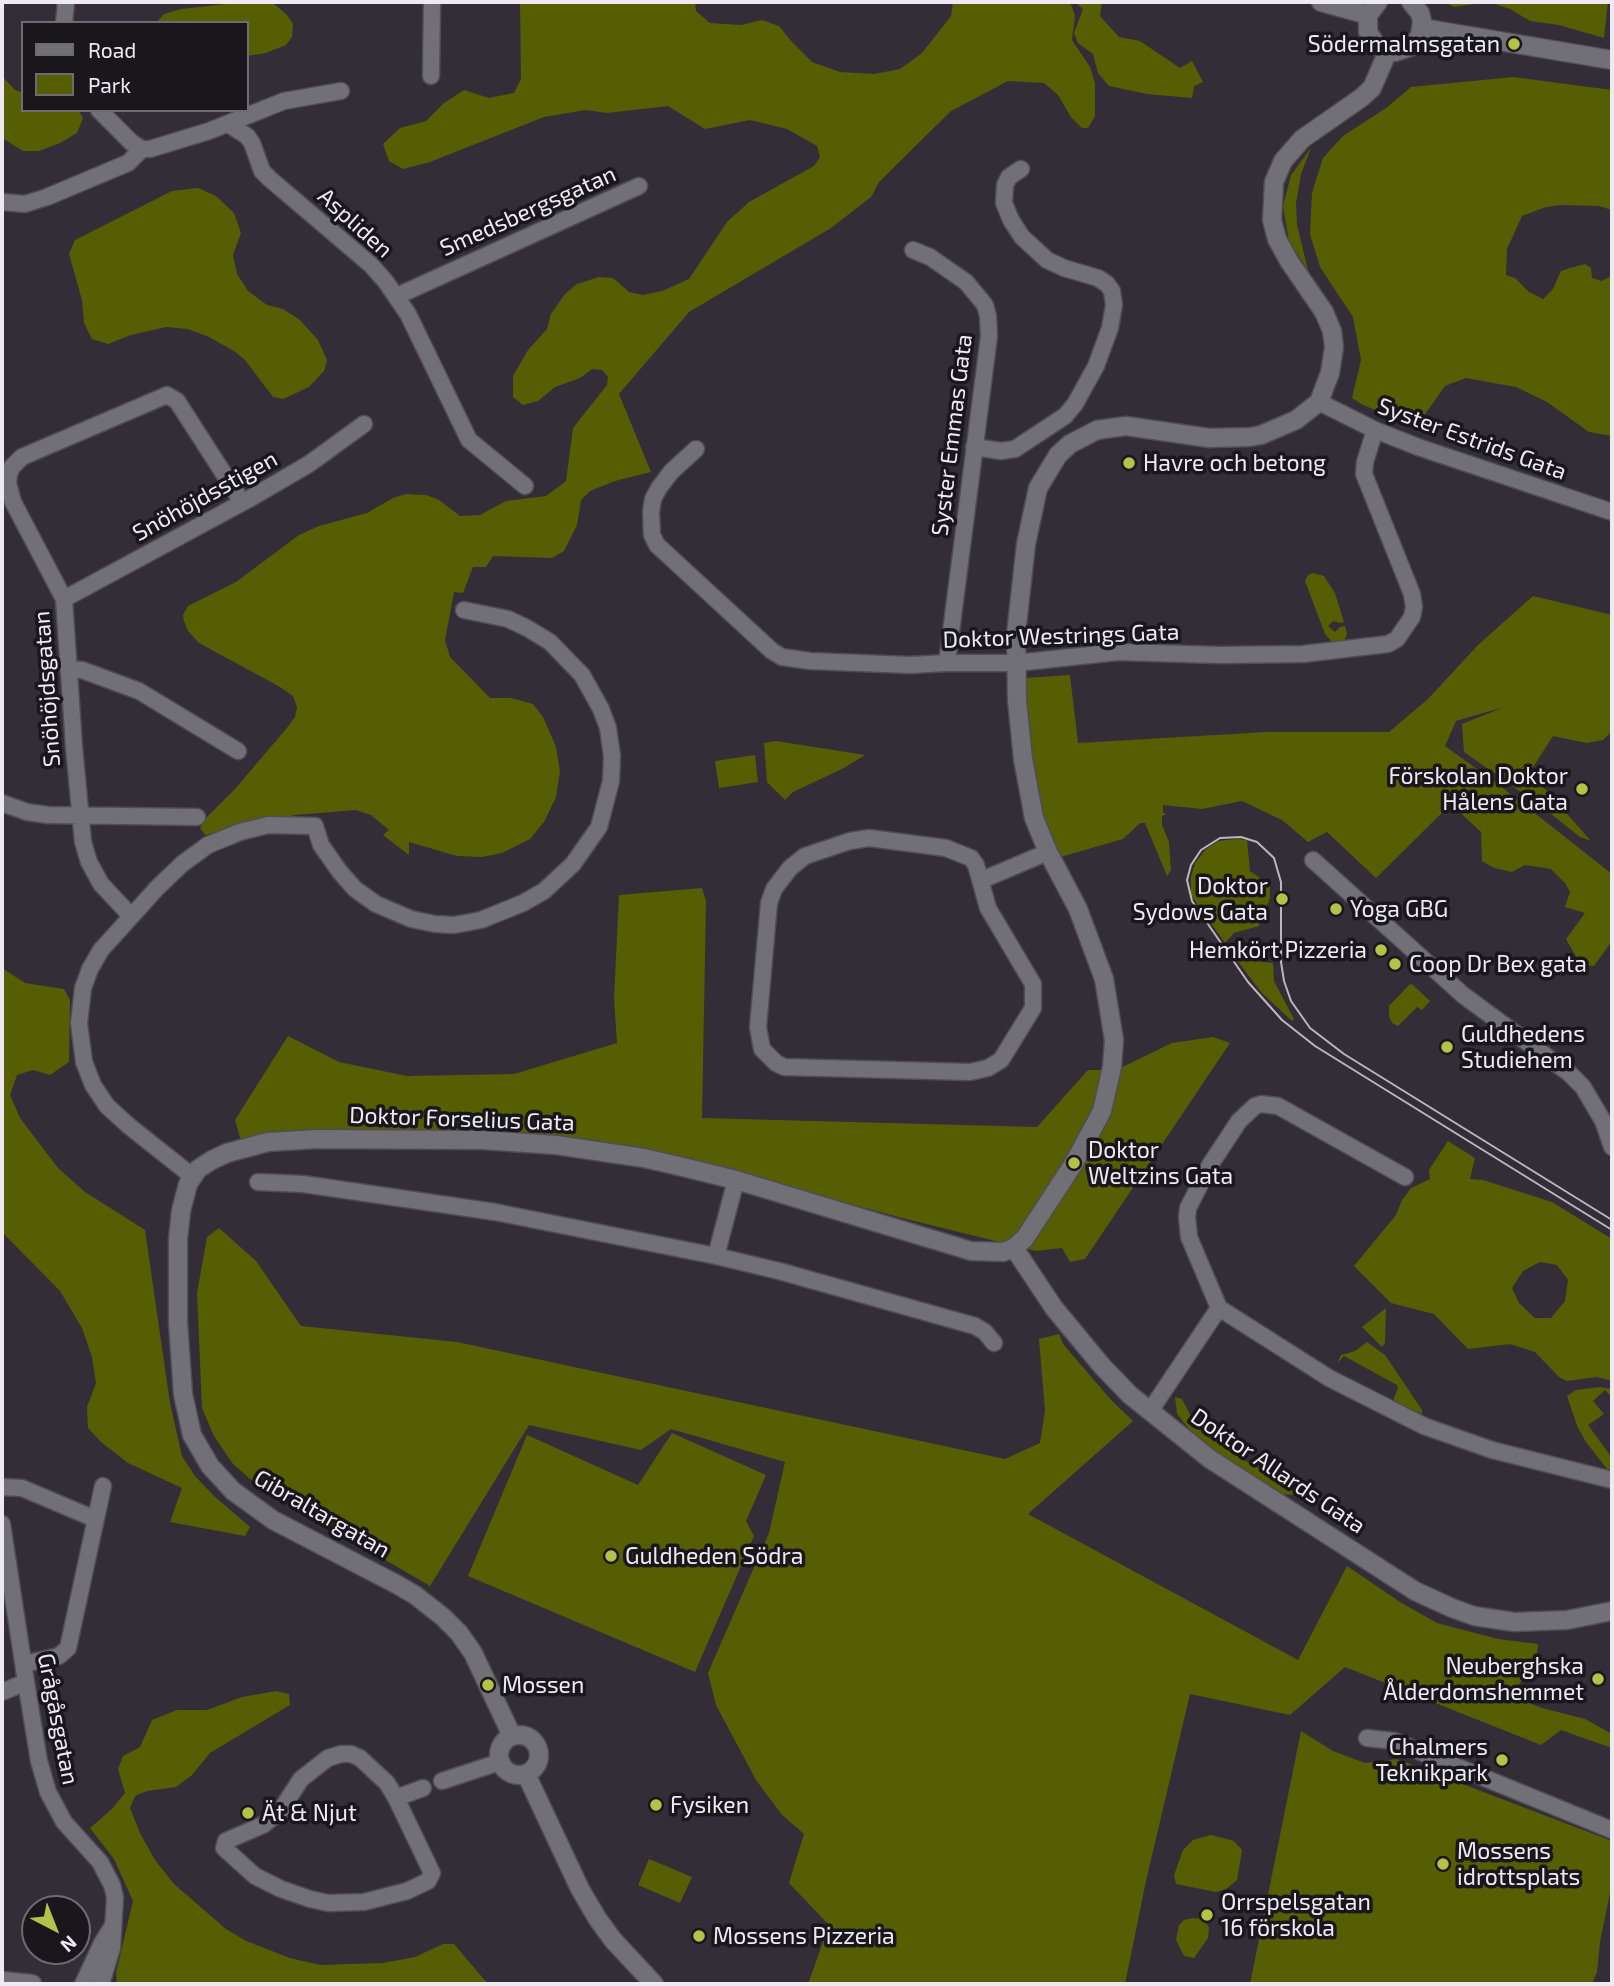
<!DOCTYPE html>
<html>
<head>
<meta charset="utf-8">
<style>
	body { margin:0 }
	#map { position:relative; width:1614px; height:1986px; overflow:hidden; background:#332d38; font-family:"Exo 2",sans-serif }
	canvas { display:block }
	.frame { position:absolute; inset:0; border:4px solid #efeaf2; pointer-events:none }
	.legend { position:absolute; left:21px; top:21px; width:228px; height:91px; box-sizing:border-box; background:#1a171c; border:2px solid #6f6b72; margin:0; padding:9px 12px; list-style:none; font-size:21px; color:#efeaf2 }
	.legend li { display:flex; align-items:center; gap:14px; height:35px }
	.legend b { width:35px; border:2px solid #6f6b72 }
	.north { position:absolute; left:21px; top:1895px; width:70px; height:70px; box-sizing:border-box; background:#1a171c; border:2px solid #6f6b72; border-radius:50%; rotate:138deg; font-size:19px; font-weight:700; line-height:28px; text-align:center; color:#efeaf2 }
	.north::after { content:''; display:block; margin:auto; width:24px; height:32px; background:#b4c24a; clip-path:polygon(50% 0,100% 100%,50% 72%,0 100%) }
</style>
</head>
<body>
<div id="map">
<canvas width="1614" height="1986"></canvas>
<div class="frame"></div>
<ul class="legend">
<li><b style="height:9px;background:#707076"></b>Road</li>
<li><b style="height:19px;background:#565e03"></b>Park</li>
</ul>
<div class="north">N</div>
</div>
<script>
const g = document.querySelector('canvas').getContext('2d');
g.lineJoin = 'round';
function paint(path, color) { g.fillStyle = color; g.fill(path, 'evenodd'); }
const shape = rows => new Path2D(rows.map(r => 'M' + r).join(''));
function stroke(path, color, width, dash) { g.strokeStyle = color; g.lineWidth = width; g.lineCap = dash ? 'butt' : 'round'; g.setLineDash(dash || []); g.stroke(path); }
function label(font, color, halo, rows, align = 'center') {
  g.font = font + ' "Exo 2",sans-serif'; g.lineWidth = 7; g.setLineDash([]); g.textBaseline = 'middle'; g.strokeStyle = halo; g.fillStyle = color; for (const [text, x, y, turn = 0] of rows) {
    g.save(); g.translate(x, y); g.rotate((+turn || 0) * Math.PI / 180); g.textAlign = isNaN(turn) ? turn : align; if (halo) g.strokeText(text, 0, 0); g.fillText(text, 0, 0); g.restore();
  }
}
paint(shape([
	[243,2,272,2,287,15,293,24,292,37,286,45,266,53,247,56,247,23,156,23,164,14,181,9],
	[520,2,695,2,696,11,710,23,741,25,762,20,779,26,792,42,812,62,840,72,874,74,900,69,922,53,951,16,953,2,1070,2,1075,15,1072,40,1090,67,1095,83,1095,116,1088,128,1082,128,1071,117,1058,95,1044,83,1008,81,951,111,879,182,871,197,831,228,689,312,619,394,651,472,615,481,590,491,581,500,577,525,564,551,552,558,493,556,486,567,473,567,463,593,454,592,445,640,450,657,490,698,511,698,533,704,543,717,556,747,560,771,556,797,544,822,530,839,502,853,482,857,457,856,409,842,409,855,383,835,389,830,371,815,356,810,295,815,205,835,200,828,206,818,235,789,286,729,295,717,297,707,293,696,280,687,199,643,188,631,184,621,183,615,188,606,236,582,299,535,319,526,367,513,393,498,406,494,426,495,439,500,460,516,480,515,506,501,546,496,566,481,573,428,607,385,608,377,602,370,592,369,580,378,555,387,538,401,523,405,513,397,513,376,528,350,547,329,551,314,565,294,577,284,599,277,613,278,629,292,643,295,662,291,689,279,727,222,749,202,814,166,820,157,817,146,787,129,750,120,705,129,668,106,607,113,586,110,544,117,430,162,403,169,389,161,383,144,400,128,426,121,444,103,464,90,489,98,514,93,521,79],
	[1075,2,1102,2,1100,16,1119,37,1140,41,1180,68,1192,61,1203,82,1194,86,1192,98,1147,94,1109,86,1098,73,1093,54,1078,43,1074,33,1083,9],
	[1445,2,1608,2,1604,38,1559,25,1530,21,1510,9,1489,2,1454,7],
	[2,76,15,90,23,93,23,110,78,110,83,118,77,133,60,143,39,151,23,151,2,138],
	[1513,77,1612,90,1612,210,1599,206,1562,205,1546,207,1522,216,1507,249,1506,275,1515,278,1529,292,1543,299,1553,289,1561,271,1570,268,1585,264,1591,268,1592,278,1601,281,1612,276,1612,436,1589,432,1547,402,1516,387,1466,378,1445,386,1416,427,1363,405,1352,398,1361,360,1353,317,1320,267,1310,234,1312,193,1323,158,1343,136,1386,108,1411,87],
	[1311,148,1301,174,1296,204,1297,225,1308,270,1289,241,1283,206,1291,175],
	[198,188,216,196,234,213,241,233,233,255,237,274,248,291,267,305,283,309,300,320,318,340,327,360,324,371,309,387,283,399,273,397,245,360,234,351,209,337,188,329,166,327,131,335,108,344,92,339,84,323,82,300,69,254,75,240,172,191],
	[1313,573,1324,576,1335,593,1344,622,1340,623,1333,621,1328,626,1335,632,1340,627,1345,626,1347,634,1344,641,1332,642,1325,634,1305,581,1308,575],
	[1533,596,1612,615,1612,731,1603,740,1587,743,1553,736,1530,772,1591,841,1580,837,1541,806,1464,752,1462,724,1504,707,1456,721,1445,746,1499,785,1612,874,1612,941,1594,966,1581,965,1566,939,1585,913,1565,907,1570,892,1565,883,1551,869,1525,865,1512,872,1494,868,1482,861,1481,832,1451,804,1376,878,1327,832,1308,842,1282,820,1242,801,1202,809,1163,805,1163,813,1166,814,1162,816,1162,825,1169,842,1171,870,1167,876,1145,823,1140,823,1123,839,1057,858,1035,805,1025,678,1070,675,1078,743,1267,732,1389,732,1428,699,1478,645],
	[776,741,865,755,844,768,793,792,785,800,767,782,764,743],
	[755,755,758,782,719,788,715,761],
	[1236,839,1247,840,1250,871,1270,885,1270,898,1259,926,1234,933,1225,943,1191,895,1191,877,1195,863,1206,849,1218,841],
	[702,888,706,901,702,1118,1037,1127,1088,1070,1116,1070,1172,1043,1213,1037,1230,1043,1085,1259,1070,1262,1062,1248,1036,1251,902,1218,792,1188,634,1151,525,1136,458,1131,317,1130,241,1141,235,1120,288,1036,339,1062,407,1076,514,1074,617,1043,614,999,619,895],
	[1236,959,1273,963,1274,981,1294,1019,1292,1021,1262,993],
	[2,968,25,983,64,989,70,1000,69,1062,50,1075,33,1070,17,1075,10,1095,20,1118,58,1168,85,1192,145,1230,170,1403,182,1456,195,1476,214,1496,250,1527,245,1536,170,1522,182,1488,128,1463,101,1442,88,1428,87,1407,96,1383,92,1357,82,1328,60,1291,2,1232],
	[1410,984,1413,985,1430,1001,1422,1010,1417,1007,1398,1026,1392,1023,1389,1016,1389,1006],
	[1448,1141,1475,1158,1470,1179,1483,1180,1552,1202,1612,1239,1612,1381,1597,1377,1567,1381,1559,1377,1535,1352,1510,1344,1468,1349,1434,1314,1391,1303,1354,1266,1396,1215,1402,1200,1411,1188,1430,1179,1429,1170],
	[1540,1262,1557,1265,1568,1280,1565,1301,1551,1318,1535,1318,1519,1303,1512,1288,1523,1271],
	[219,1228,256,1261,301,1326,457,1342,1005,1459,1040,1443,1045,1411,1039,1339,1059,1334,1063,1344,1112,1401,1133,1421,1028,1514,1298,1660,1347,1566,1400,1602,1437,1623,1498,1639,1538,1644,1536,1666,1519,1684,1517,1698,1542,1708,1585,1719,1612,1734,1612,1748,1561,1730,1541,1745,1345,1667,1290,1715,1190,1694,1146,1881,1125,1984,808,1984,829,1925,789,1883,804,1834,782,1815,756,1780,716,1705,708,1673,769,1533,785,1462,671,1429,641,1450,529,1425,430,1586,257,1485,233,1464,214,1436,202,1408,197,1293,207,1237],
	[1386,1308,1385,1343,1382,1347,1362,1327],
	[1367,1342,1385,1355,1422,1410,1422,1414,1394,1402,1394,1398,1398,1388,1397,1385,1344,1356,1337,1363,1341,1355,1355,1351],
	[1600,1387,1612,1389,1612,1398,1605,1390,1593,1401,1604,1414,1588,1425,1612,1458,1612,1471,1607,1469,1586,1442,1578,1428,1568,1399,1567,1396,1576,1390],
	[1175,1397,1182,1399,1197,1428,1243,1459,1303,1495,1277,1494,1235,1468,1198,1440,1177,1414],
	[672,1433,766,1475,746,1521,754,1536,695,1672,468,1576,527,1435,638,1485],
	[276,1691,289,1694,290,1705,210,1753,192,1775,176,1787,147,1791,135,1796,130,1808,140,1833,155,1860,174,1884,226,1929,246,1941,290,1958,320,1965,383,1963,415,1957,443,1944,454,1944,488,1984,117,1984,116,1973,133,1901,114,1859,90,1828,112,1809,125,1793,118,1769,123,1756,140,1747,152,1720,177,1710,207,1710,242,1697],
	[1301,1731,1333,1751,1365,1763,1397,1759,1612,1841,1612,1883,1600,1942,1597,1972,1592,1984,1250,1984],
	[1211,1835,1234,1841,1242,1850,1237,1880,1226,1889,1216,1892,1176,1884,1174,1875,1183,1850,1193,1840],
	[649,1859,692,1877,680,1903,638,1885],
	[1193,1918,1202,1919,1209,1927,1208,1938,1194,1958,1184,1956,1176,1940,1179,1925,1184,1920]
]), '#565e03');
const minor = shape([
	[64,23,66,2],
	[431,76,432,2],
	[99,110,132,143,142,149,150,149,209,131,284,101,341,91],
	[228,124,247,136,252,143,262,171,270,179,371,265,386,282,408,314,469,440,525,486],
	[2,202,25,204,47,197,128,163,142,149],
	[913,250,930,257,966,282,985,305,988,316,989,336,947,663],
	[397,296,639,186],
	[1319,402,1375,430,1418,447,1612,512],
	[974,447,1001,451,1015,449,1065,416,1075,404,1096,366,1110,328,1114,305,1112,291,1107,284,1098,278,1064,268,1047,260,1022,237,1011,220,1004,203,1005,185,1009,177,1021,169],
	[696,449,671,472,659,488,653,499,651,512,652,535,657,545,772,651,782,657,810,661,910,665,947,663,1016,663,1118,652,1219,655,1303,654,1388,644,1397,639,1412,617,1414,607,1412,594,1364,474,1365,462,1375,430],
	[64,599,249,499,309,464,364,424],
	[68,669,82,670,139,691,238,751],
	[2,803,27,812,48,815,197,817],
	[869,838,946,848,971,858,976,865,988,908,1033,984,1033,1008,1001,1060,988,1068,970,1072,784,1067,776,1063,762,1049,758,1027,769,903,774,889,790,868,805,856,850,841,869,838],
	[1313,860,1463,995,1569,1073,1583,1087,1603,1121,1612,1147],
	[982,880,1048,852],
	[131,916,101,884,89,862,83,842,74,747,64,599,13,502,8,483,9,474,12,467,22,457,167,395,177,401,242,502],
	[192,1176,129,1126,107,1106,93,1085,84,1062,79,1023,83,988,90,969,101,950,157,888,182,864,208,845,240,832,268,825,315,826,321,845,340,872,355,889,376,904,411,919,435,924,454,925,481,920,523,903,544,891,573,864,599,827,611,781,612,756,608,728,601,709,582,675,550,642,527,628,508,619,464,610],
	[1405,1177,1278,1106,1261,1104,1255,1106,1239,1121,1210,1165,1188,1208,1187,1217,1189,1237,1219,1308,1329,1378,1424,1426,1492,1450,1612,1480],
	[258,1182,303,1184,495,1212,716,1256,779,1271,975,1326,985,1332,994,1343],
	[716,1256,736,1180],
	[1150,1411,1219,1308],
	[2,1487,22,1488,95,1519],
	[2,1524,26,1682,39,1761,48,1792,64,1822,100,1862,112,1885,115,1897,112,1948,101,1984],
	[24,1664,59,1656,68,1648,103,1486],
	[2,1692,26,1682],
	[1367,1738,1394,1741,1612,1830],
	[442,1781,500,1762],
	[396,1798,432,1873,428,1881,407,1891,364,1902,328,1903,310,1899,281,1889,255,1876,224,1848,226,1841,263,1825,273,1817,281,1810,301,1779,328,1758,341,1754,351,1754,360,1758,387,1783,396,1798,423,1788],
	[83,1984,102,1943,112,1927]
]);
const tertiary = shape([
	[1321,2,1368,15],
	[1378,2,1368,15,1368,32,1377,46,1395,52,1410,47,1420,36,1422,21,1420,13,1411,2],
	[1422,28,1612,60],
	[1014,1248,1054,1308,1102,1366,1130,1395,1210,1459,1415,1591,1452,1608,1474,1616,1514,1622,1567,1620,1612,1611],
	'499 1755a20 20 0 1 1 40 0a20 20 0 1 1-40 0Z',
	[512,1736,473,1653,459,1633,443,1617,415,1595,396,1584,273,1520,233,1491,210,1466,192,1435,183,1394,178,1322,178,1239,181,1211,188,1184,198,1169,212,1160,227,1153,268,1142,317,1139,482,1140,556,1145,644,1158,683,1167,736,1180,971,1251,1003,1252,1014,1248,1025,1238,1074,1163,1102,1111,1112,1067,1114,1040,1104,979,1078,909,1048,852,1034,818,1023,759,1017,700,1016,634,1026,544,1038,488,1058,455,1070,444,1097,430,1126,426,1209,438,1250,437,1261,435,1296,420,1319,402,1330,373,1334,347,1332,331,1324,312,1289,261,1277,239,1272,220,1274,182,1283,161,1302,139,1361,98,1372,88,1388,51],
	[526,1774,580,1889,597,1918,613,1940,654,1984],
	[2,1981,32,1984]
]);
stroke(minor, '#514b56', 19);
stroke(tertiary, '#514b56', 21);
stroke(minor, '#707076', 16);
stroke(tertiary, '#707076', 18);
stroke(shape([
	[1612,1220,1344,1054,1310,1028,1291,1001,1284,981,1281,962,1281,882,1274,858,1257,842,1241,837,1220,838,1201,850,1191,865,1187,880,1192,901,1248,982,1282,1020,1315,1046,1612,1230]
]), '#bbb6bf', 2);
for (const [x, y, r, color] of [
	[1514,44,7,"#b4c24a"],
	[1129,463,7,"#b4c24a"],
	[1582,789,7,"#b4c24a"],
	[1282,899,7,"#b4c24a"],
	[1336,909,7,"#b4c24a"],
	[1381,950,7,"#b4c24a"],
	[1395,964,7,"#b4c24a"],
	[1447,1047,7,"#b4c24a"],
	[1074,1163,7,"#b4c24a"],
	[611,1556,7,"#b4c24a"],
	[1598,1679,7,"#b4c24a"],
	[488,1685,7,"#b4c24a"],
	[1502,1760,7,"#b4c24a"],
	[656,1805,7,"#b4c24a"],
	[248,1813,7,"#b4c24a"],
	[1443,1864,7,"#b4c24a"],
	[1207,1915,7,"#b4c24a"],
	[699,1936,7,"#b4c24a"]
]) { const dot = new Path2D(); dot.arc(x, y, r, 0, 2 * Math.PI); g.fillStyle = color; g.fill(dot); stroke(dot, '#1a171c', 2.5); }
label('23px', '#efeaf2', '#1a171c', [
	["Södermalmsgatan",1500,44,"right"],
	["Havre och betong",1143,463],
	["Förskolan Doktor",1568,776,"right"],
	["Hålens Gata",1568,802,"right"],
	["Doktor",1268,886,"right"],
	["Sydows Gata",1268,912,"right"],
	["Yoga GBG",1350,909],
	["Hemkört Pizzeria",1367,950,"right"],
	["Coop Dr Bex gata",1409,964],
	["Guldhedens",1461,1034],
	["Studiehem",1461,1060],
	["Doktor",1088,1150],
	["Weltzins Gata",1088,1176],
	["Guldheden Södra",625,1556],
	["Neuberghska",1584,1666,"right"],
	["Ålderdomshemmet",1584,1692,"right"],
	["Mossen",502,1685],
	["Chalmers",1488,1747,"right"],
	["Teknikpark",1488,1773,"right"],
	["Fysiken",670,1805],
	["Ät & Njut",262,1813],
	["Mossens",1457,1851],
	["idrottsplats",1457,1877],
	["Orrspelsgatan",1221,1902],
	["16 förskola",1221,1928],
	["Mossens Pizzeria",713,1936]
], 'left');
label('23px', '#efeaf2', '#1a171c', [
	["Smedsbergsgatan",528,211,-24],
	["Aspliden",355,223,42],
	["Syster Emmas Gata",952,435,-83],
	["Syster Estrids Gata",1472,439,20],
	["Snöhöjdsstigen",205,496,-29],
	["Doktor Westrings Gata",1061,636,-2],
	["Snöhöjdsgatan",47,689,-94],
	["Doktor Forselius Gata",462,1119,2],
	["Doktor Allards Gata",1278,1471,34],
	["Gibraltargatan",322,1514,30],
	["Grågåsgatan",58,1719,79]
]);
</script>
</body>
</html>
